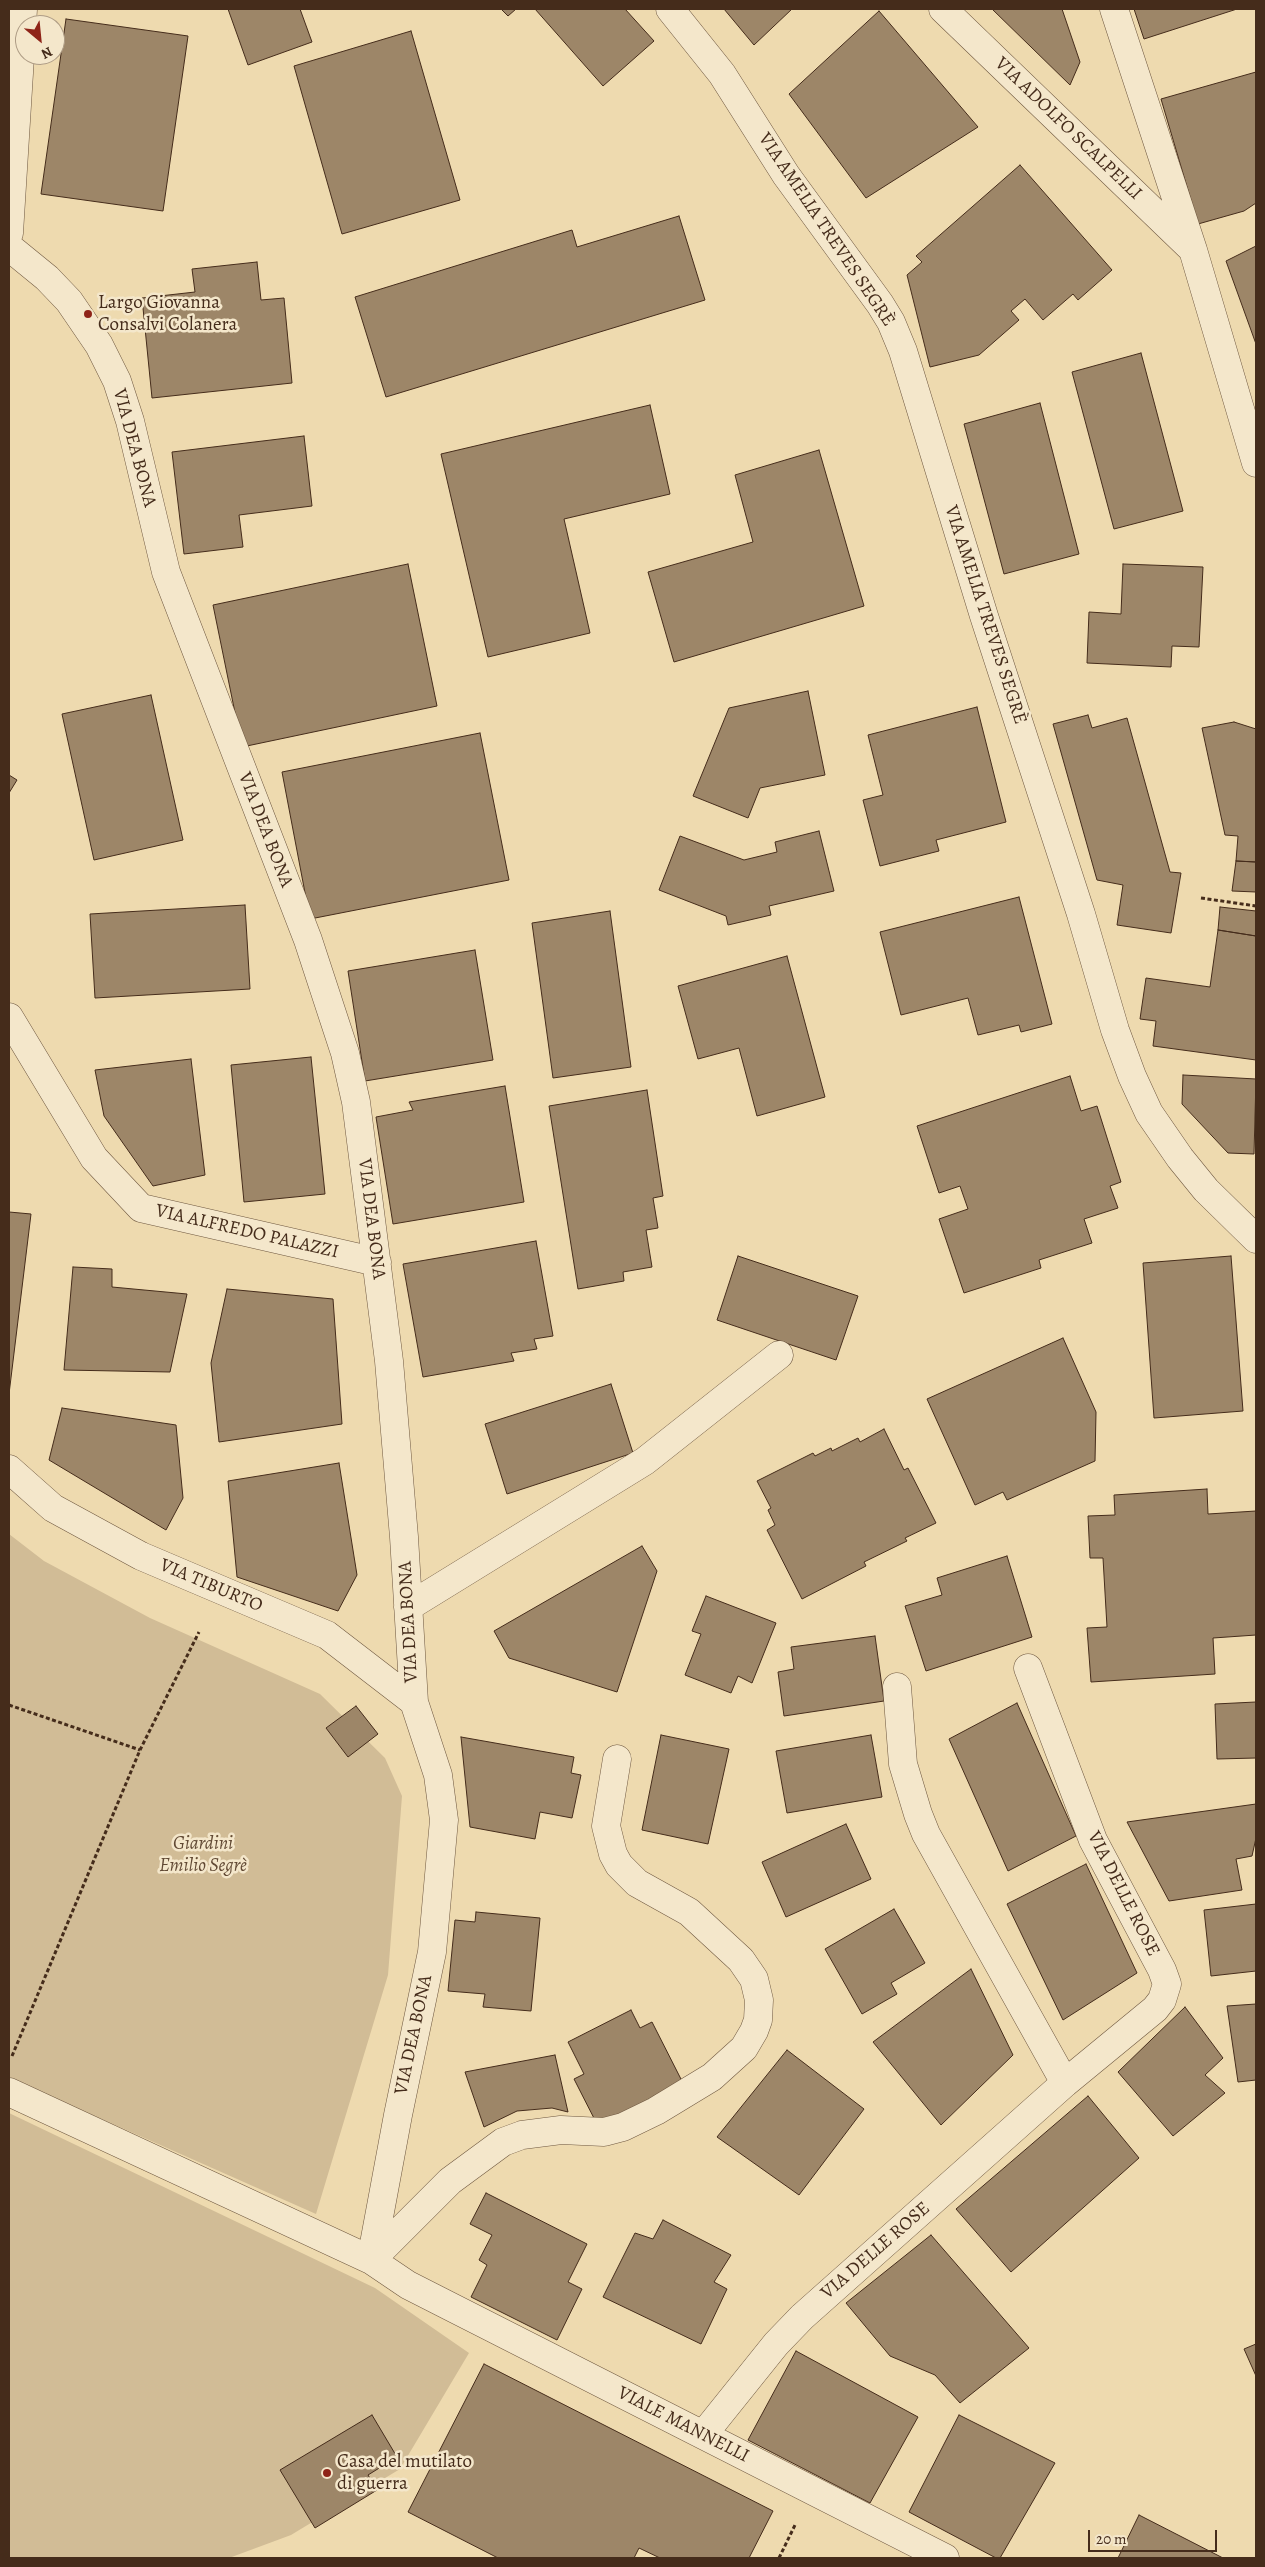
<!DOCTYPE html>
<html>
<head>
<meta charset="utf-8">
<style>
	body { margin:0 }
	#map { position:relative; width:1265px; height:2567px; overflow:hidden; background:#eedaaf; font-family:Alegreya,serif }
	canvas { display:block }
	.frame { position:absolute; inset:0; border:10px solid #452c1b; pointer-events:none }
	.north { position:absolute; left:15px; top:15px; width:50px; height:50px; box-sizing:border-box; background:#f4e7cb; border:1px solid #ae9c85; border-radius:50%; rotate:152deg; font-size:14px; font-weight:700; line-height:20px; text-align:center; color:#452c1b }
	.north::after { content:''; display:block; margin:auto; width:18px; height:22px; background:#8f2418; clip-path:polygon(50% 0,100% 100%,50% 72%,0 100%) }
	.scale { position:absolute; left:1088px; top:2530px; width:129px; height:22px; box-sizing:border-box; border:2px solid #452c1b; border-top:0; padding-left:6px; font-size:15px; line-height:18px; white-space:nowrap; color:#452c1b; -webkit-text-stroke:4px #f4e7cb; paint-order:stroke }
</style>
</head>
<body>
<div id="map">
<canvas width="1265" height="2567"></canvas>
<div class="frame"></div>
<div class="north">N</div>
<div class="scale">20 m</div>
</div>
<script>
const g = document.querySelector('canvas').getContext('2d');
g.lineJoin = 'round';
function paint(path, color) { g.fillStyle = color; g.fill(path, 'evenodd'); }
const shape = rows => new Path2D(rows.map(r => 'M' + r).join(''));
function stroke(path, color, width, dash) { g.strokeStyle = color; g.lineWidth = width; g.lineCap = dash ? 'butt' : 'round'; g.setLineDash(dash || []); g.stroke(path); }
function label(font, color, halo, rows, align = 'center') {
  g.font = font + ' Alegreya,serif'; g.lineWidth = 5; g.setLineDash([]); g.textBaseline = 'middle'; g.strokeStyle = halo; g.fillStyle = color; for (const [text, x, y, turn = 0] of rows) {
    g.save(); g.translate(x, y); g.rotate((+turn || 0) * Math.PI / 180); g.textAlign = isNaN(turn) ? turn : align; if (halo) g.strokeText(text, 0, 0); g.fillText(text, 0, 0); g.restore();
  }
}
paint(shape([
	[9,1534,44,1561,150,1618,320,1694,385,1758,402,1796,388,1975,316,2214,9,2078],
	[9,2113,375,2288,469,2353,400,2469,291,2535,229,2558,9,2558]
]), '#d1bc96');
const building = shape([
	[228,9,300,9,312,42,248,65,228,9],
	[501,9,516,9,508,16,501,9],
	[535,9,625,9,654,41,603,86,535,9],
	[724,9,792,9,754,45,724,9],
	[992,9,1062,9,1080,62,1070,85,992,9],
	[1134,9,1237,9,1144,39,1134,9],
	[879,11,978,127,866,198,789,94,879,11],
	[66,19,188,36,163,211,41,194,66,19],
	[411,31,460,200,342,234,294,66,411,31],
	[1256,72,1256,203,1244,211,1198,224,1161,99,1256,72],
	[1020,165,1112,270,1078,300,1073,294,1043,320,1025,299,1011,311,1019,320,979,355,930,367,907,275,922,262,916,256,1020,165],
	[679,216,705,300,386,397,355,297,572,230,577,247,679,216],
	[1256,246,1256,344,1226,261,1256,246],
	[257,262,261,300,284,298,292,383,152,398,142,298,195,292,192,269,257,262],
	[1141,353,1183,511,1114,529,1072,372,1141,353],
	[1040,403,1079,554,1004,574,964,424,1040,403],
	[650,405,670,494,564,519,590,633,488,657,441,454,650,405],
	[304,436,312,506,239,515,243,547,184,554,172,452,304,436],
	[819,450,864,606,674,662,648,572,753,542,735,475,819,450],
	[408,564,437,706,242,747,213,605,408,564],
	[1123,564,1203,567,1199,647,1172,646,1171,667,1087,663,1089,612,1121,614,1123,564],
	[808,691,825,775,760,788,748,818,693,796,729,708,808,691],
	[151,695,183,840,94,860,62,714,151,695],
	[977,707,1006,822,936,840,939,851,880,866,863,800,883,795,868,735,977,707],
	[1088,715,1092,728,1127,718,1170,872,1181,873,1171,933,1117,925,1123,885,1097,880,1053,724,1088,715],
	[1234,722,1256,729,1256,862,1236,861,1238,836,1225,835,1202,728,1234,722],
	[480,733,509,880,310,919,282,772,480,733],
	[9,775,17,780,9,793,9,775],
	[819,831,834,891,769,906,771,915,728,925,726,916,659,890,680,836,744,860,777,852,775,842,819,831],
	[1236,861,1256,862,1256,892,1232,891,1236,861],
	[1019,897,1052,1024,1021,1032,1019,1025,978,1035,968,998,901,1015,880,932,1019,897],
	[245,905,250,989,95,998,90,914,245,905],
	[1220,907,1256,911,1256,936,1218,930,1220,907],
	[610,911,631,1067,553,1078,532,923,610,911],
	[1218,930,1256,936,1256,1060,1153,1046,1156,1021,1140,1019,1146,978,1210,987,1218,930],
	[475,950,493,1060,365,1081,348,971,475,950],
	[787,956,825,1097,757,1116,739,1048,698,1059,678,986,787,956],
	[311,1057,325,1194,244,1202,231,1065,311,1057],
	[191,1059,205,1175,153,1186,104,1116,95,1070,191,1059],
	[1183,1075,1256,1079,1254,1154,1228,1153,1182,1104,1183,1075],
	[1070,1076,1081,1111,1097,1106,1121,1182,1110,1186,1118,1208,1084,1219,1092,1243,1039,1260,1041,1268,964,1293,939,1219,968,1209,960,1186,939,1193,917,1126,1070,1076],
	[505,1086,524,1202,393,1224,376,1117,413,1110,409,1102,505,1086],
	[647,1090,663,1196,653,1198,658,1228,646,1230,652,1267,623,1272,624,1281,578,1289,549,1106,647,1090],
	[9,1212,31,1214,9,1394,9,1212],
	[536,1241,553,1336,534,1339,537,1349,511,1353,514,1361,423,1377,403,1264,536,1241],
	[738,1256,858,1296,836,1360,717,1320,738,1256],
	[1231,1256,1243,1411,1154,1418,1143,1263,1231,1256],
	[73,1267,112,1269,112,1287,187,1294,170,1372,64,1370,73,1267],
	[227,1289,333,1299,342,1424,219,1442,211,1363,227,1289],
	[1063,1338,1096,1412,1095,1461,1007,1500,1003,1492,975,1505,927,1399,1063,1338],
	[611,1384,633,1453,507,1494,485,1424,611,1384],
	[62,1408,176,1425,183,1498,166,1530,49,1460,62,1408],
	[884,1429,904,1470,908,1468,936,1523,905,1538,907,1541,864,1562,866,1566,802,1599,767,1530,775,1525,768,1510,771,1508,757,1481,813,1453,815,1456,831,1448,832,1451,858,1438,860,1442,884,1429],
	[339,1463,357,1575,338,1611,237,1577,228,1481,339,1463],
	[1207,1489,1208,1514,1256,1511,1256,1635,1213,1638,1215,1674,1091,1682,1087,1628,1107,1627,1103,1558,1090,1558,1088,1516,1115,1515,1114,1495,1207,1489],
	[642,1546,657,1571,617,1692,509,1658,494,1631,642,1546],
	[1007,1556,1032,1637,926,1671,905,1606,942,1595,937,1578,1007,1556],
	[706,1596,776,1623,752,1683,738,1676,731,1693,685,1675,701,1634,692,1631,706,1596],
	[875,1636,884,1701,784,1716,778,1672,794,1669,791,1647,875,1636],
	[1256,1702,1256,1758,1217,1759,1215,1704,1256,1702],
	[1017,1703,1076,1836,1008,1871,949,1739,1017,1703],
	[356,1706,378,1734,348,1757,326,1728,356,1706],
	[661,1735,729,1749,708,1844,642,1830,661,1735],
	[871,1735,882,1797,787,1813,776,1751,871,1735],
	[461,1737,574,1757,571,1773,581,1775,572,1818,540,1812,535,1839,470,1827,461,1737],
	[1256,1804,1256,1838,1252,1856,1236,1859,1242,1890,1169,1901,1127,1822,1256,1804],
	[846,1824,871,1879,786,1917,762,1862,846,1824],
	[1086,1864,1137,1973,1063,2020,1007,1904,1086,1864],
	[1256,1904,1256,1971,1211,1976,1204,1910,1256,1904],
	[894,1909,925,1963,891,1983,897,1994,862,2014,825,1949,894,1909],
	[476,1912,540,1918,531,2011,483,2007,485,1994,448,1991,455,1920,475,1922,476,1912],
	[971,1969,1013,2055,941,2125,873,2042,971,1969],
	[1256,2004,1256,2080,1238,2082,1227,2006,1256,2004],
	[1185,2007,1223,2058,1205,2075,1225,2093,1173,2136,1118,2072,1185,2007],
	[631,2010,640,2028,652,2022,685,2087,600,2130,574,2079,584,2074,568,2042,631,2010],
	[787,2050,864,2109,799,2195,717,2137,787,2050],
	[555,2055,568,2112,552,2108,517,2111,484,2127,465,2072,555,2055],
	[1088,2096,1139,2158,1011,2272,956,2209,1088,2096],
	[486,2193,587,2244,568,2282,582,2289,557,2340,471,2297,487,2265,479,2260,492,2235,470,2224,486,2193],
	[663,2220,731,2255,714,2282,727,2289,701,2344,603,2297,635,2233,653,2239,663,2220],
	[931,2235,1029,2348,960,2403,935,2375,890,2356,846,2303,931,2235],
	[1256,2344,1256,2376,1244,2349,1256,2344],
	[796,2351,918,2417,870,2503,748,2440,796,2351],
	[484,2364,773,2511,749,2558,660,2558,639,2548,634,2558,498,2558,408,2512,484,2364],
	[372,2415,397,2457,368,2475,377,2490,315,2528,280,2470,372,2415],
	[959,2415,1055,2463,1000,2558,996,2558,909,2512,959,2415],
	[1139,2515,1223,2558,1118,2558,1139,2515]
]);
paint(building, '#9d8668');
stroke(building, '#452c1b', 1);
const minor = shape([
	[670,9,722,74,786,175,880,304,891,322,903,351,984,616,1081,914,1115,1030,1132,1076,1149,1113,1180,1158,1206,1190,1256,1239],
	[943,9,1190,247],
	[1114,9,1193,250,1256,463],
	[9,233,23,9],
	[9,247,47,278,69,301,99,345,117,381,130,421,166,572,308,940,345,1053,356,1102,389,1361,404,1537,414,1702,438,1775,444,1820,432,1952,398,2115,371,2260],
	[9,1017,94,1158,141,1208,377,1262],
	[9,1469,53,1508,141,1556,327,1635,414,1702],
	[408,1607,645,1461,779,1355],
	[1028,1668,1093,1840,1162,1970,1167,1984,1162,2000,1155,2009,1065,2083],
	[9,2092,371,2260,408,2285,945,2558],
	[371,2260,450,2181,503,2142,522,2135,561,2130,604,2132,623,2127,656,2111,712,2077,744,2048,754,2031,758,2020,759,2000,754,1979,741,1960,689,1912,637,1883,619,1865,613,1854,606,1826,617,1759],
	[703,2435,776,2344,802,2317,1065,2083,926,1834,918,1814,903,1764,897,1687]
]);
stroke(minor, '#6f5840', 29);
stroke(shape([
	[1201,898,1256,906],
	[9,1705,140,1750],
	[12,2056,140,1750,199,1632],
	[779,2558,796,2523]
]), '#452c1b', 3, [4, 2.5]);
stroke(minor, '#f4e7cb', 28);
for (const [x, y, r, color] of [
	[88,314,5,"#8f2418"],
	[327,2473,5,"#8f2418"]
]) { const dot = new Path2D(); dot.arc(x, y, r, 0, 2 * Math.PI); g.fillStyle = color; g.fill(dot); stroke(dot, '#f4e7cb', 2); }
label('19px', '#452c1b', '#f4e7cb', [
	["VIA ADOLFO SCALPELLI",1068,129,44],
	["VIA AMELIA TREVES SEGRÈ",826,230,56],
	["VIA DEA BONA",134,448,75],
	["VIA AMELIA TREVES SEGRÈ",985,615,72],
	["VIA DEA BONA",265,830,69],
	["VIA DEA BONA",371,1219,83],
	["VIA ALFREDO PALAZZI",247,1232,13],
	["VIA TIBURTO",211,1586,23],
	["VIA DEA BONA",409,1622,-93],
	["VIA DELLE ROSE",1123,1894,63],
	["VIA DEA BONA",414,2035,-78],
	["VIA DELLE ROSE",876,2251,-41],
	["VIALE MANNELLI",683,2425,27]
]);
label('19px', '#452c1b', '#f4e7cb', [
	["Largo Giovanna",98,303],
	["Consalvi Colanera",98,325],
	["Casa del mutilato",337,2462],
	["di guerra",337,2484]
], 'left');
label('italic 19px', '#614934', '#f4e7cb', [
	["Giardini",203,1844],
	["Emilio Segrè",203,1866]
]);
</script>
</body>
</html>
